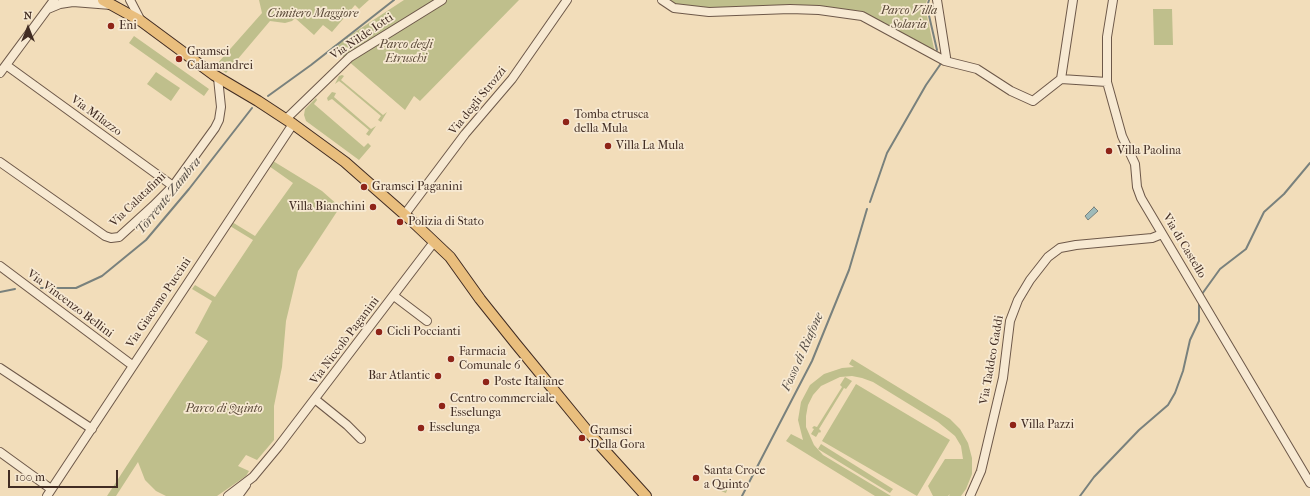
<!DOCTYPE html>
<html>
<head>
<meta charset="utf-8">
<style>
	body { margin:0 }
	#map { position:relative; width:1310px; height:496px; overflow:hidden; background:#f2ddba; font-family:"IM FELL French Canon",serif }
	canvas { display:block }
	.north { position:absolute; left:8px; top:8px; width:40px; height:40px; -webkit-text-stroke:3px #f7e9d2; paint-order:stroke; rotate:0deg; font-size:11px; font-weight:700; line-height:16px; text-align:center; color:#412c23 }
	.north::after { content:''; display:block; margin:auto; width:14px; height:18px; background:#412c23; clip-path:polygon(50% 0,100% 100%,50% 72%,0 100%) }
	.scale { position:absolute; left:8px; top:470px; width:110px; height:18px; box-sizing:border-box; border:2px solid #412c23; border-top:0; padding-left:5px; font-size:12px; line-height:14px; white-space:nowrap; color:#412c23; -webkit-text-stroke:3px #f7e9d2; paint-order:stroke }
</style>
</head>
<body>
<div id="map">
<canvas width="1310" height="496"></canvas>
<div class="north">N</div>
<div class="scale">100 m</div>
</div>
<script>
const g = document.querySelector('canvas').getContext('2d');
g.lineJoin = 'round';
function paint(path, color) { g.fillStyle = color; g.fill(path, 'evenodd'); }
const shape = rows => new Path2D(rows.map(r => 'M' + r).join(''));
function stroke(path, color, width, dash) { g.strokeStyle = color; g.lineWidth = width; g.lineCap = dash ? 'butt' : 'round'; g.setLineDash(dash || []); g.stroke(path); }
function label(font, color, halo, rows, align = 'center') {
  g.font = font + ' "IM FELL French Canon",serif'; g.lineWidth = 3.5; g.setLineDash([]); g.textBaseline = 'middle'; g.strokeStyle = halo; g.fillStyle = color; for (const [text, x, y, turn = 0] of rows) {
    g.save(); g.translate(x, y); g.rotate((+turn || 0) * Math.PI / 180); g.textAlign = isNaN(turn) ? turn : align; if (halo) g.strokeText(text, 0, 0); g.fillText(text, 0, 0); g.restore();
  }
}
paint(shape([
	[259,0,369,0,359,9,355,5,332,32,323,25,314,35,295,18,292,21,285,23,270,21,226,73,216,65,262,13],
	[404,0,519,0,420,101,414,96,405,110,332,47],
	[666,0,927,0,925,7,935,53,929,51,894,29,862,11,790,4,748,10,708,10,673,5],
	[1172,9,1173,45,1154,45,1153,9],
	[134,36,209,89,204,96,129,43],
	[156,72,180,88,171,101,147,84],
	[342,75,344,76,341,80,383,115,387,112,381,122,378,120,381,116,343,84,339,81,335,84,339,76],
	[332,92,336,93,334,97,371,129,376,126,369,136,366,134,369,130,332,99,328,101,327,98],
	[316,98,317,100,314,104,364,147,368,143,371,146,359,160,306,121,304,115,305,109],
	[273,161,322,191,340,207,298,271,286,321,282,367,274,406,274,440,257,460,246,455,238,466,249,471,246,476,217,496,166,496,156,491,145,480,138,462,116,496,107,496,208,341,195,333,212,301,192,289,195,285,215,297,253,240,230,226,232,222,255,236,293,183,269,166],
	[852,359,950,419,960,429,968,443,972,458,972,474,966,489,961,496,949,496,950,494,948,496,933,496,928,486,945,459,963,459,961,446,955,436,938,422,873,382,862,378,852,376,840,377,821,386,813,395,808,405,806,416,806,427,814,445,823,455,891,496,875,496,786,441,791,434,803,440,798,420,801,402,810,385,824,374,842,368,854,367,849,364],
	[845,377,852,381,846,389,844,388,819,429,821,431,820,433,819,432,816,437,811,434,814,429,812,428,814,426,817,427,842,387,840,385],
	[856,384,950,440,917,496,822,441],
	[821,444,893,489,890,493,818,449],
	[719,483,728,487,726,493,716,489]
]), '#bfbf8c');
const water = shape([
	[1094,207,1098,211,1088,220,1085,216,1094,207]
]);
paint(water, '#9ebab9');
stroke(water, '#79817d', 1);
stroke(shape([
	[929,0,927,7,937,50],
	[268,96,311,65,394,0],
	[870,202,887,153,926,85,942,62],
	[41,288,76,288,102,276,146,240,189,189,252,108],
	[0,292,15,289],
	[1202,294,1220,269,1246,249,1264,212,1284,194,1310,163],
	[742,496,812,361,849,270,867,209],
	[1080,496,1094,477,1139,430,1168,405,1175,393,1183,371,1190,340,1199,321,1199,302]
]), '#79817d', 2);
const minor = shape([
	[130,0,141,21],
	[662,0,674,8,709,12,790,9,819,10,862,16,945,61,977,69,1011,91,1033,101,1061,79,1107,82],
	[937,0,946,57,945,61],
	[1113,0,1107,37,1107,82,1122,136,1135,164,1137,187,1141,198,1310,483],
	[48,9,60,4,73,2,111,5],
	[6,65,173,186],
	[0,73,54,0],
	[1061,79,1073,0],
	[286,119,350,57,442,0],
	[0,162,105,236,111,238,119,237,153,206,173,186,215,128,219,120,221,107,218,78],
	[405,214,465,134,512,79,567,0],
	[0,266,132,365],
	[394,296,427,321],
	[0,368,92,429],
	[316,400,347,425,361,439],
	[0,452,51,489],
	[47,496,293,124],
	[228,496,253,477,278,447,434,242],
	[238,496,246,485],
	[970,496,981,471,1003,378,1010,321,1018,300,1030,280,1048,257,1060,248,1076,245,1152,238,1162,234]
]);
const major = shape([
	[103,0,141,21,214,75,258,101,293,124,345,162,412,221,450,257,480,299,516,344,589,433,646,496]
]);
stroke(minor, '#6d5849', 10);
stroke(major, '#412c23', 12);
stroke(minor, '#f7e9d2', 8);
stroke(major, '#e9be7d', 10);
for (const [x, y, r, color] of [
	[111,26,4,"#8f2418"],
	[179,59,4,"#8f2418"],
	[566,122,4,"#8f2418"],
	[608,146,4,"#8f2418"],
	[1109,151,4,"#8f2418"],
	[364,187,4,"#8f2418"],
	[373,207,4,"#8f2418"],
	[400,222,4,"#8f2418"],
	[379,332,4,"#8f2418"],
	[451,359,4,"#8f2418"],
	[438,376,4,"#8f2418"],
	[486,382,4,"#8f2418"],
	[442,406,4,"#8f2418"],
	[1013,425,4,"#8f2418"],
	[421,428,4,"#8f2418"],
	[582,438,4,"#8f2418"],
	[696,478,4,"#8f2418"]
]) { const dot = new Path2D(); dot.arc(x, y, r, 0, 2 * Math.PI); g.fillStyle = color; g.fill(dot); stroke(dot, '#f7e9d2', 1.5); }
label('italic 12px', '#5a4938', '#f7e9d2', [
	["Parco Villa",909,11],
	["Solaria",909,25],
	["Cimitero Maggiore",313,14],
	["Parco degli",406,45],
	["Etruschi",406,59],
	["Parco di Quinto",224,409]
]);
label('12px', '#412c23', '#f7e9d2', [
	["Eni",119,26],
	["Gramsci",187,52],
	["Calamandrei",187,66],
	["Tomba etrusca",574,115],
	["della Mula",574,129],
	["Villa La Mula",616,146],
	["Villa Paolina",1117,151],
	["Gramsci Paganini",372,187],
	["Villa Bianchini",365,207,"right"],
	["Polizia di Stato",408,222],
	["Cicli Poccianti",387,332],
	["Farmacia",459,352],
	["Comunale 6",459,366],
	["Bar Atlantic",430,376,"right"],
	["Poste Italiane",494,382],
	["Centro commerciale",450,399],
	["Esselunga",450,413],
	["Villa Pazzi",1021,425],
	["Esselunga",429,428],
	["Gramsci",590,431],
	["Della Gora",590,445],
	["Santa Croce",704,471],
	["a Quinto",704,485]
], 'left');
label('12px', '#412c23', '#f7e9d2', [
	["Via Nilde Iotti",362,37,-34],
	["Via degli Strozzi",478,101,-51],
	["Via Milazzo",96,116,36],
	["Via Calatafimi",138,200,-44],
	["Via di Castello",1184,246,59],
	["Via Giacomo Puccini",159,303,-56],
	["Via Vincenzo Bellini",70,304,37],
	["Via Niccolò Paganini",345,341,-53],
	["Via Taddeo Gaddi",992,360,-80]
]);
label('italic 13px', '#585048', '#f7e9d2', [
	["Torrente Zambra",169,196,-51],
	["Fosso di Riafone",803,352,-66]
]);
</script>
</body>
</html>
